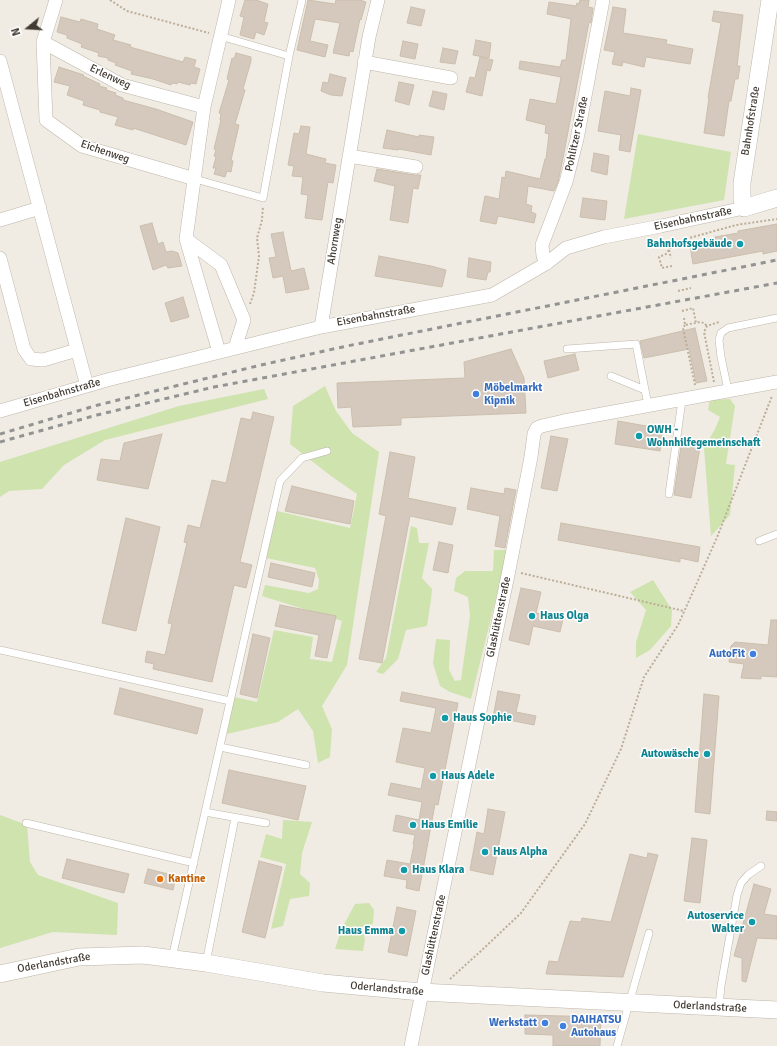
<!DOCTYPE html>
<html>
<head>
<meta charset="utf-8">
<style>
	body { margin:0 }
	#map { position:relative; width:777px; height:1046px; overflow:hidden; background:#f0ece3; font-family:Signika,sans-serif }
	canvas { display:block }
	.north { position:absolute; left:8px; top:8px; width:40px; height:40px; -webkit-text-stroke:3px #fff; paint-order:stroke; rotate:252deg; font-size:11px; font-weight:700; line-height:16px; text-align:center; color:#423b34 }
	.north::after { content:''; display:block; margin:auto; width:14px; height:18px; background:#423b34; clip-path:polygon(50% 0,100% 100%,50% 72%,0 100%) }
</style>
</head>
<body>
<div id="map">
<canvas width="777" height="1046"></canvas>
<div class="north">N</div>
</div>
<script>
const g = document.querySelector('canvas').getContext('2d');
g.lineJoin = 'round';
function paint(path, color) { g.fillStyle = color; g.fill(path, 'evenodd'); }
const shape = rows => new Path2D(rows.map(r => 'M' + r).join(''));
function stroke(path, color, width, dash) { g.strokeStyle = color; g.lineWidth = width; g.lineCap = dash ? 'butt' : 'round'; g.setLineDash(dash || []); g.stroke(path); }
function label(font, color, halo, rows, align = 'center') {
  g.font = font + ' Signika,sans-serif'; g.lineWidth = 3; g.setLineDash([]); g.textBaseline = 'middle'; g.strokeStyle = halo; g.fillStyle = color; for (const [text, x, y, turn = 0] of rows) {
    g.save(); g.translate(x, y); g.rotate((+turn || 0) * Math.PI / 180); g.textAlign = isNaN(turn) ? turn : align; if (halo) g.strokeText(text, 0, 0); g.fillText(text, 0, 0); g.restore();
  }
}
paint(shape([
	[638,134,731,152,724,200,624,219],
	[325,386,336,411,352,433,379,452,347,665,322,706,332,729,330,757,318,763,313,731,298,709,278,722,227,734,234,697,257,702,274,630,313,637,310,659,332,662,342,621,262,596,265,585,309,593,318,589,319,580,315,568,266,558,277,511,350,528,357,494,331,476,290,444,293,406],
	[264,389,268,399,105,440,64,465,42,489,9,491,0,497,0,462,179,406],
	[730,399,735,406,726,464,735,465,730,515,711,536,704,448,715,429,720,417,708,410,710,400],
	[411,526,417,528,419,543,429,543,422,578,432,589,431,600,427,626,406,630,398,659,383,674,376,672,386,658],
	[494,550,508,550,471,699,450,692,440,686,433,663,436,639,450,640,449,670,455,681,461,680,470,616,468,597,454,591,456,578,465,571,493,571],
	[653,580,672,610,671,626,650,650,636,658,636,642,646,610,630,592],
	[0,815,27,825,30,862,38,875,118,903,117,935,53,932,0,948],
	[283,820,312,822,302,853,300,874,310,883,309,896,290,899,283,926,271,929,286,864,260,857,266,834,282,839],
	[369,903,374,910,373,924,362,927,365,940,363,951,335,949,342,928,355,904]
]), '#cee3ae');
const building = shape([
	[245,0,256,0,268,4,264,22,268,23,264,35,256,32,254,39,240,35,244,17,240,16,245,0],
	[308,0,335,4,336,0,360,0,366,2,361,20,360,19,353,52,350,51,349,56,333,53,340,23,315,19,310,41,328,45,325,57,297,50,308,0],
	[580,0,589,0,588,7,593,8,591,23,589,22,563,158,558,182,554,191,528,186,526,204,532,206,531,212,536,214,534,223,498,216,496,224,480,221,485,196,499,199,502,177,505,178,506,171,540,179,545,159,546,159,549,134,545,133,546,125,526,120,530,99,556,104,561,77,519,69,520,61,560,67,562,60,566,60,571,19,547,14,549,2,576,6,577,3,579,4,580,0],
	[411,7,425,10,421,26,407,23,411,7],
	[613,7,626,9,623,33,667,40,666,44,693,49,690,64,646,57,644,67,623,62,622,66,612,64,615,52,604,50,613,7],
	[714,11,743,15,737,66,740,66,738,79,735,79,731,101,729,101,724,136,704,133,709,98,708,98,721,23,712,21,714,11],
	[61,17,80,22,81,19,98,24,97,29,115,35,113,40,131,45,130,47,183,62,185,57,196,60,194,67,200,69,196,84,191,83,190,85,178,82,177,84,172,83,171,85,153,79,131,74,132,71,115,65,116,63,108,60,108,58,98,56,99,53,81,47,82,44,67,38,67,35,57,32,61,17],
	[476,40,491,43,489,58,473,55,476,40],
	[403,41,418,44,415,59,400,56,403,41],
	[443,48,458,51,455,64,440,62,443,48],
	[236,53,251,57,251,61,243,89,245,90,235,124,239,125,231,160,233,161,231,172,227,171,225,177,214,174,216,168,213,168,216,157,214,156,216,150,214,149,221,120,220,120,221,114,219,113,229,80,227,79,232,58,234,59,236,53],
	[480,57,493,60,490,71,487,70,482,96,466,92,470,77,475,78,480,57],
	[59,67,84,75,83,76,100,84,99,86,107,88,106,90,116,93,115,95,123,98,123,100,156,109,193,122,186,145,133,128,133,130,115,125,118,117,100,112,100,110,83,105,84,101,67,95,70,86,54,82,59,67],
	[330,74,346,78,342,96,331,95,321,91,323,82,328,83,330,74],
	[399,82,414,85,409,105,395,101,399,82],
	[631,88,641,90,630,152,619,150,621,135,598,131,605,91,630,96,631,88],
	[433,91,447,94,444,110,429,106,433,91],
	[301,126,310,127,306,154,326,159,325,163,336,165,333,183,328,182,322,220,305,218,308,195,301,194,303,177,292,176,294,166,288,165,294,133,299,134,301,126],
	[387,130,419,137,419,135,434,137,431,155,399,149,398,150,383,148,387,130],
	[594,153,609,156,607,175,591,171,594,153],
	[377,169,415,175,421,175,418,189,413,188,408,223,390,220,395,186,374,181,377,169],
	[583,198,607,201,605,220,580,217,583,198],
	[152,223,158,244,163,242,166,252,172,251,178,253,182,266,168,268,166,265,153,270,140,226,152,223],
	[777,224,777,251,763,254,763,251,693,264,690,246,715,242,715,237,738,233,738,231,777,224],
	[283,232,291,271,304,268,309,289,286,293,283,276,273,278,269,258,276,257,271,234,283,232],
	[379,256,431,266,446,270,442,287,375,276,379,256],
	[469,258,491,262,490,272,488,272,486,280,467,277,469,258],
	[183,297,189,317,171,322,165,303,183,297],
	[695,328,707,381,696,383,689,349,644,358,640,341,695,328],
	[511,349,524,378,526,413,401,418,401,425,353,427,351,407,338,408,337,383,465,378,464,362,511,349],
	[575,354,579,370,548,378,544,361,575,354],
	[253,412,274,417,240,562,252,565,246,588,234,585,212,682,153,669,154,664,145,662,147,651,165,655,172,624,168,623,187,543,184,542,188,525,200,528,212,480,226,483,241,418,251,420,253,412],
	[618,421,663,429,660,451,615,444,618,421],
	[162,434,148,489,97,480,101,459,120,461,124,443,162,434],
	[551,436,568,439,557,491,541,488,551,436],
	[682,439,701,442,691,498,674,495,682,439],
	[390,452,415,457,408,498,456,508,452,525,410,516,382,663,359,659,386,516,379,514,390,452],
	[292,486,354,501,350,524,285,511,292,486],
	[471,488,504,494,505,488,516,490,505,548,495,546,500,516,467,509,471,488],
	[126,518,160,527,136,631,102,623,126,518],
	[561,523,700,547,698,562,680,558,680,562,558,540,561,523],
	[439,542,453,545,448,573,433,570,439,542],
	[271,563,315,573,312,587,268,577,271,563],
	[521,588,541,592,536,613,563,619,560,632,533,626,529,645,509,640,521,588],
	[280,605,336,616,327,658,315,656,319,635,275,626,280,605],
	[771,620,777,620,777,677,761,676,761,679,741,678,744,664,729,662,731,646,735,642,768,645,771,620],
	[253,634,270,638,257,698,240,694,253,634],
	[120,688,203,709,197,734,114,714,120,688],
	[498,691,520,695,516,712,536,716,534,725,493,717,498,691],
	[402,692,458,703,438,805,435,804,419,891,406,888,407,880,384,876,387,860,410,864,414,845,413,844,415,835,393,831,396,815,419,820,422,802,388,795,391,783,421,789,425,768,396,762,403,728,431,733,436,708,400,701,402,692],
	[704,694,719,696,710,814,695,812,704,694],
	[229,770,306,786,298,820,222,803,229,770],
	[488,809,505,812,493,875,470,870,477,832,484,834,488,809],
	[767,811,777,812,777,821,766,820,767,811],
	[692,838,707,840,700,903,684,901,692,838],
	[648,853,658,855,623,977,546,974,549,961,558,962,570,921,581,922,582,918,611,922,630,854,647,858,648,853],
	[67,859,129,874,124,893,62,878,67,859],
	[259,861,282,867,265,938,242,932,259,861],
	[148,869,176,876,173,890,144,883,148,869],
	[754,884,771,889,764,914,777,916,777,939,757,938,746,982,742,981,742,958,734,956,754,884],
	[397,907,416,911,407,956,388,952,397,907],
	[525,1015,601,1017,600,1046,553,1046,553,1035,525,1034,525,1015]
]);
paint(building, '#d4c9bc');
stroke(building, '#cbbead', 1);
const service = shape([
	[220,36,289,56],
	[195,179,263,198,289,56,302,0],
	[567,349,636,344,648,405],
	[611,376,645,390],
	[728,390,721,357,719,340,721,333,728,328,777,318],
	[669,494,682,400],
	[759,541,777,534],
	[0,650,230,701],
	[220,747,306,765],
	[205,812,266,823],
	[26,823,194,863],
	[172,958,280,481,302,458,327,451],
	[206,963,235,818],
	[719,1007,721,986,737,895,741,883,748,875,761,866],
	[617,1046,649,933]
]);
const minor = shape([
	[56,0,43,42,46,120,82,146,195,179],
	[43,42,122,85,204,107],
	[0,61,87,386],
	[364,62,451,78],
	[349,156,416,167],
	[0,220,40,208],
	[186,239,221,265,244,320,235,348],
	[0,258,24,349,31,359,43,360,77,350],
	[547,263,543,256,542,245,566,182,577,139,603,0],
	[321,327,369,37,378,0],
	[219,352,186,239,204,107,229,0],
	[0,411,107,380,321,327,492,295,547,263,566,248,604,237,661,226,744,208],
	[411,1046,509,570,531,457,534,434,537,428,542,426,564,421,777,382]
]);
const tertiary = shape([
	[770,0,742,183,742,198,744,208,777,198],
	[0,974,79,957,143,955,206,963,323,983,421,992,777,1010]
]);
stroke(service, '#beb5aa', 8);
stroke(minor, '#beb5aa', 14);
stroke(tertiary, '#beb5aa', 18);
stroke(shape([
	[110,0,127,11,209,33],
	[669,250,671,258],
	[672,266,662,268,659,257,666,254,675,242,736,225,777,219],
	[678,291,691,288],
	[250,304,254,293,259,256,257,238,262,220,263,206],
	[682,311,693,308,696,323],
	[684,318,685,325,700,322,704,323,707,326],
	[685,325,683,328,695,385],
	[714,382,704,332,707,326,719,322],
	[521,573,684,611],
	[450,979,482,950,521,913,585,824,621,749,644,677,678,625,692,594,718,535,772,396]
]), '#bcad99', 2, [2, 2]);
stroke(service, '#fff', 7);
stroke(minor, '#fff', 13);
stroke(tertiary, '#fff', 17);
stroke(shape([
	[0,434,98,405,261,365,347,346,777,260],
	[0,442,97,415,214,387,777,283]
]), '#939393', 3, [5, 5]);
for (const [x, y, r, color] of [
	[740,244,4,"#0f9aa8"],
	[476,394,4,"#3f7fe0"],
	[639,436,4,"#0f9aa8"],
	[532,616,4,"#0f9aa8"],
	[753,654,4,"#3f7fe0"],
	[445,718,4,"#0f9aa8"],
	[707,754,4,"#0f9aa8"],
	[433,776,4,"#0f9aa8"],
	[413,825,4,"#0f9aa8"],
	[485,852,4,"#0f9aa8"],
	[404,870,4,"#0f9aa8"],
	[160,879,4,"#e8710a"],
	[752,922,4,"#0f9aa8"],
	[402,931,4,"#0f9aa8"],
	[545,1023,4,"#3f7fe0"],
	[563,1026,4,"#3f7fe0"]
]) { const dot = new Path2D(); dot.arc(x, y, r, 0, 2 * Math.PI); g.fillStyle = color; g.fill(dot); stroke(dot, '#fff', 1.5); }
label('11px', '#423b34', '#fff', [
	["Erlenweg",110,77,25],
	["Bahnhofstraße",751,121,-81],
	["Pohlitzer Straße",577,134,-78],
	["Eichenweg",105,152,19],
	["Eisenbahnstraße",693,219,-12],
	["Ahornweg",335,241,-81],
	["Eisenbahnstraße",376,316,-10],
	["Eisenbahnstraße",62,393,-16],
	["Glashüttenstraße",499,617,-78],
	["Glashüttenstraße",434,935,-78],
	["Oderlandstraße",54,963,-10],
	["Oderlandstraße",387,989,5],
	["Oderlandstraße",710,1007,3]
]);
label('bold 11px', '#0d838f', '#fff', [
	["Bahnhofsgebäude",732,244,"right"],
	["OWH -",647,430],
	["Wohnhilfegemeinschaft",647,443],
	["Haus Olga",540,616],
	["Haus Sophie",453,718],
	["Autowäsche",699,754,"right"],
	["Haus Adele",441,776],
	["Haus Emilie",421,825],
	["Haus Alpha",493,852],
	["Haus Klara",412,870],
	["Autoservice",744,916,"right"],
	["Walter",744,929,"right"],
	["Haus Emma",394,931,"right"]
], 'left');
label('bold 11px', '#366cbe', '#fff', [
	["Möbelmarkt",484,388],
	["Kipnik",484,401],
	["AutoFit",745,654,"right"],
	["DAIHATSU",571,1020],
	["Autohaus",571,1033],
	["Werkstatt",537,1023,"right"]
], 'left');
label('bold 11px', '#c56008', '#fff', [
	["Kantine",168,879]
], 'left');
</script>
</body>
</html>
